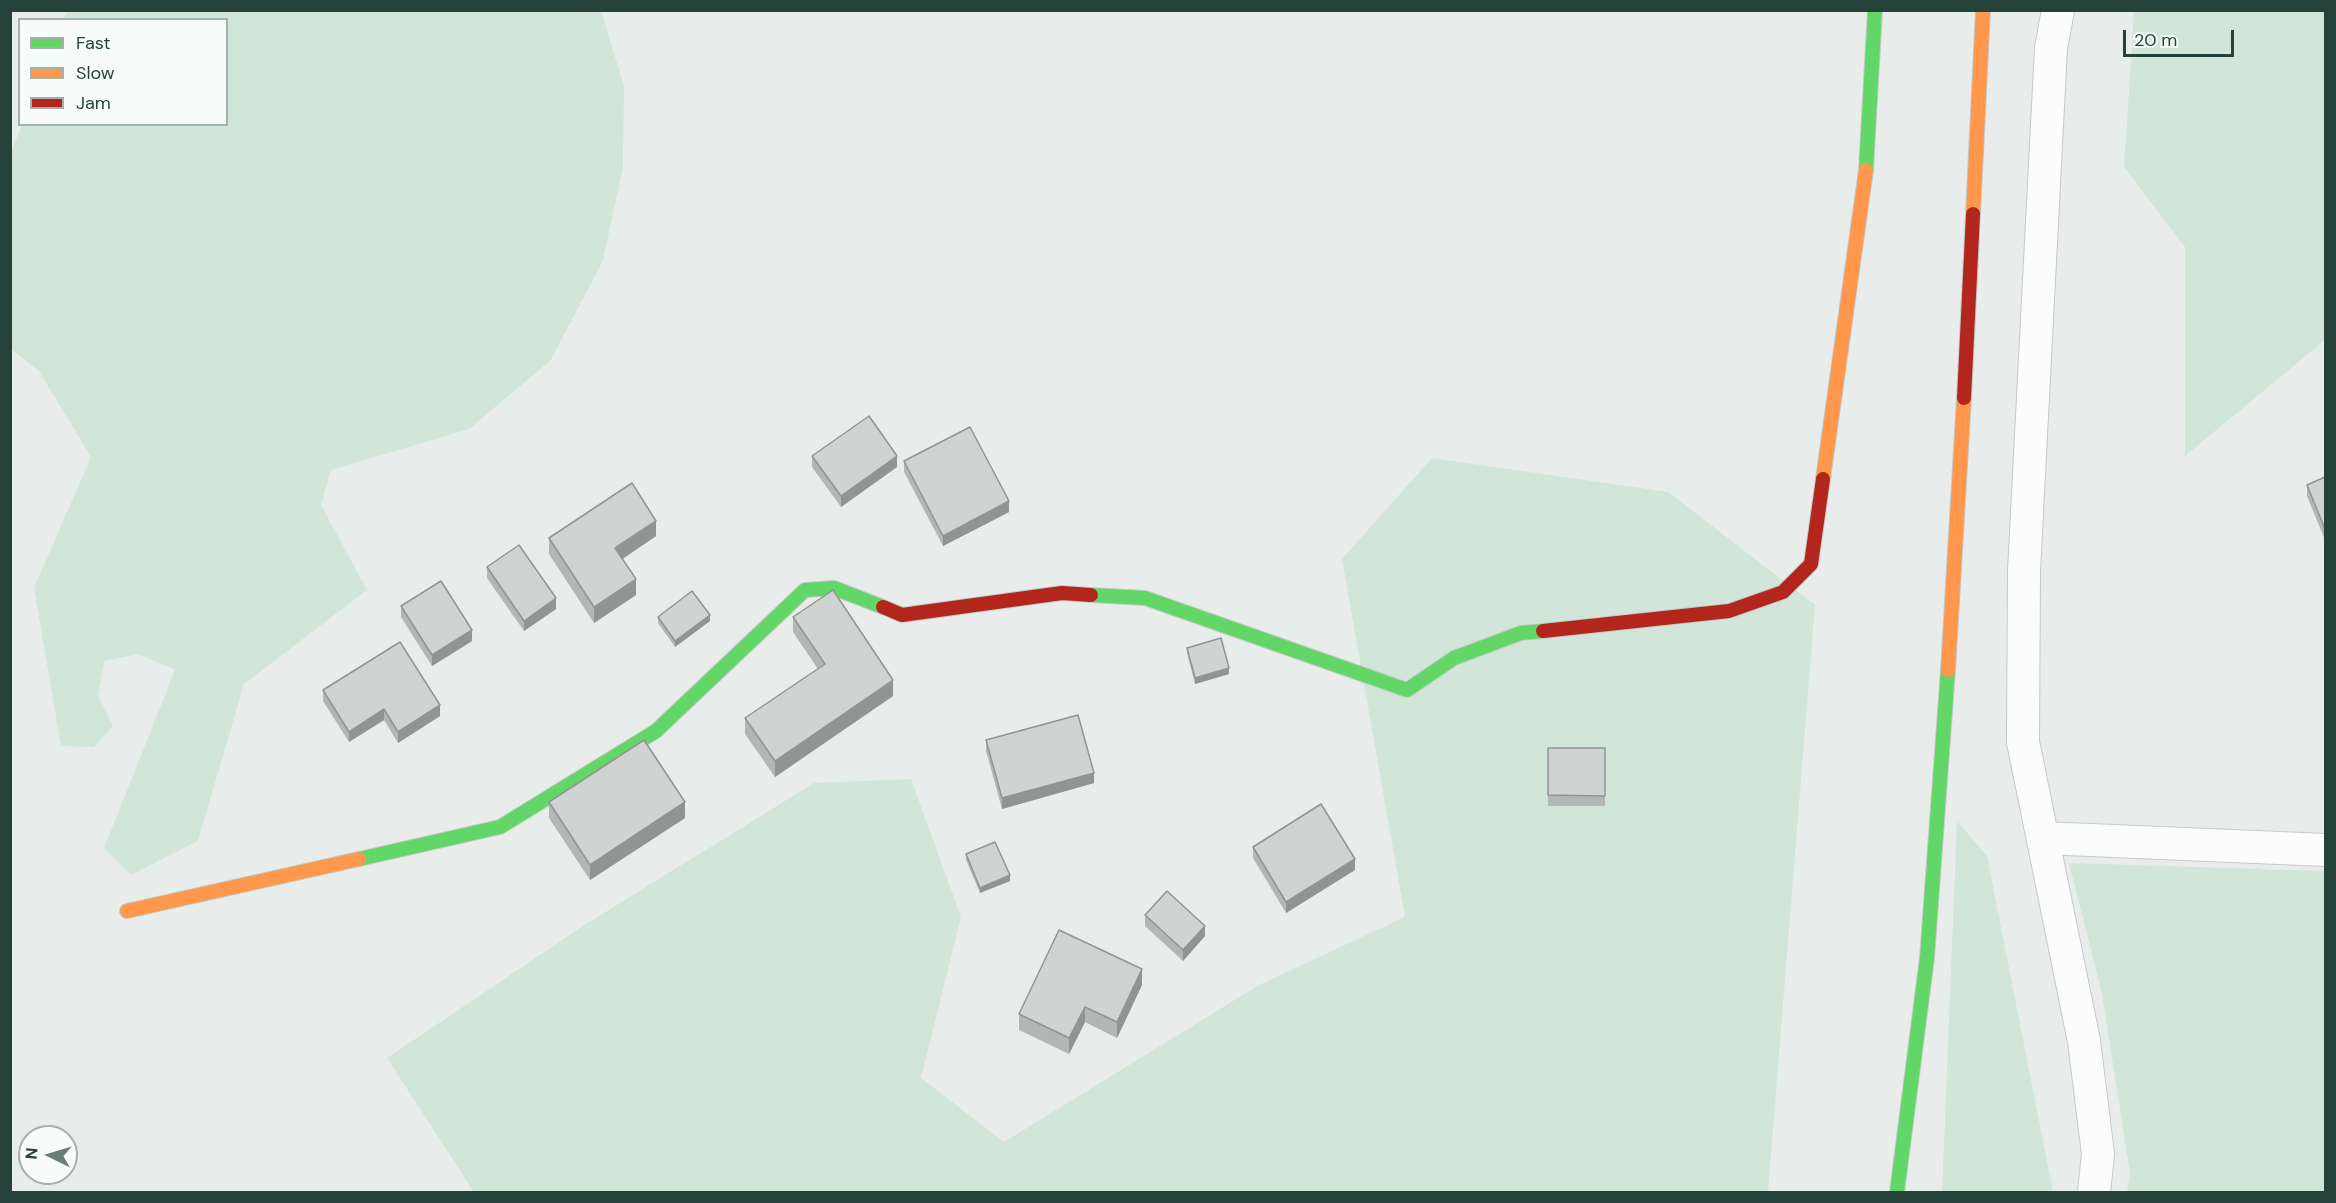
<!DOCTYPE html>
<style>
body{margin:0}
#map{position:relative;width:2336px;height:1203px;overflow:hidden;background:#e8edeb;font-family:"DM Sans",sans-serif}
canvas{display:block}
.frame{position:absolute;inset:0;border:12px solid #24423a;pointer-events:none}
.legend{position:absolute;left:18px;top:18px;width:210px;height:108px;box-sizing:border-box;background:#f7fbf9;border:2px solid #a3b1ad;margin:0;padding:8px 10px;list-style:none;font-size:18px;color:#24423a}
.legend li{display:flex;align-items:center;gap:12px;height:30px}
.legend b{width:30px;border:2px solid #a3b1ad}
.north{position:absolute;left:18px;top:1125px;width:60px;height:60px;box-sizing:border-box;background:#f7fbf9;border:2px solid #a3b1ad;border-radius:50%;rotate:275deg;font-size:16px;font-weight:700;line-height:24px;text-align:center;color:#24423a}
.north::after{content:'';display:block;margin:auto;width:21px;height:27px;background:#697e78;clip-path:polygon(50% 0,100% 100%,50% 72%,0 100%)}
.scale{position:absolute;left:2123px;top:30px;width:111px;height:27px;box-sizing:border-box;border:3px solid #24423a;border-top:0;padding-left:8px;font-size:18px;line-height:21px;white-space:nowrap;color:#24423a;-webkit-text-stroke:4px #f7fbf9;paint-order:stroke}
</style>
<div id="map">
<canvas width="2336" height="1203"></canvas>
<div class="frame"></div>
<ul class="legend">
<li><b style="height:8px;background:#63d668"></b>Fast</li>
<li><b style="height:8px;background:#ff974d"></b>Slow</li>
<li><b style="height:8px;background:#b3261e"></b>Jam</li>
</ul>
<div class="north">N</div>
<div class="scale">20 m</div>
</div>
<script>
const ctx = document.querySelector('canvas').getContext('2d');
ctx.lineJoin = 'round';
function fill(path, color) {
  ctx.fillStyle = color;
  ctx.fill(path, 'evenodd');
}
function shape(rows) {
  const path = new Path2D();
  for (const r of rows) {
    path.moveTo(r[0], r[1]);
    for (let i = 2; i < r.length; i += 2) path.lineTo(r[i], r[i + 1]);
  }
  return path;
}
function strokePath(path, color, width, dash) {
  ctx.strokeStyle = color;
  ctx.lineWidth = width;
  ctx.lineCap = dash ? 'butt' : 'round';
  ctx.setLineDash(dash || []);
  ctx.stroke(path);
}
fill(shape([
 [67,11,601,11,624,86,623,167,603,260,551,360,469,429,331,470,321,505,367,590,244,684,198,841,131,875,104,848,175,670,138,654,104,661,98,696,113,726,94,747,61,746,34,588,91,457,39,371,11,349,11,152,22,125,226,124,226,20,63,19],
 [2134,11,2325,11,2325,340,2185,456,2185,247,2124,167],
 [1432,458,1668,492,1815,605,1768,1192,474,1192,387,1058,586,924,814,783,911,779,961,917,921,1078,1004,1142,1259,985,1405,917,1342,559],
 [1957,821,1987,856,2053,1192,1942,1192],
 [2069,863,2325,871,2325,1192,2127,1192,2130,1173,2102,994]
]), '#d1e6d8');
const street = shape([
 [2058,10,2051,48,2024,571,2023,742,2084,1041,2098,1154,2094,1192],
 [2043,838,2326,850]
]);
const fast = shape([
 [1866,170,1875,10],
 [1091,595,1145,598,1407,690,1454,658,1521,633,1543,631],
 [359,859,500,827,656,731,805,590,834,588,883,607],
 [1897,1192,1927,958,1948,670]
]);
const slow = shape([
 [1973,214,1983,10],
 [1823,479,1866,170],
 [1948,670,1964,398],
 [127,911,359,859]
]);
const jam = shape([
 [1964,398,1973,214],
 [883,607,902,615,1062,593,1091,595],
 [1543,631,1729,611,1783,592,1811,564,1823,479]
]);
strokePath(street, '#c5cac8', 34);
strokePath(fast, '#c3cbc8', 16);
strokePath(slow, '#c3cbc8', 16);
strokePath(jam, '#c3cbc8', 16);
strokePath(street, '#fcfcfc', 32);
strokePath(fast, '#63d668', 14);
strokePath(slow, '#ff974d', 14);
strokePath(jam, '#b3261e', 14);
fill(shape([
 [812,456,897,467,841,507,812,467],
 [904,461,1009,512,943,546,904,472],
 [2325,477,2325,540,2307,496,2307,485],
 [656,536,622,559,636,595,594,623,549,554,549,538],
 [487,567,556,609,524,631,487,578],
 [401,606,472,641,432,666,401,617],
 [658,617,710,621,675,647,658,623],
 [793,617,893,696,775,777,745,734,745,718,818,669,793,632],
 [1187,648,1229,674,1195,684,1187,653],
 [323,690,440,716,398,743,384,720,349,742,323,701],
 [986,740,1094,783,1002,809,986,751],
 [1548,748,1605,748,1605,806,1548,806],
 [549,802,685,818,590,880,549,818],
 [1253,847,1355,870,1286,913,1253,858],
 [966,854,1010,881,980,893,966,860],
 [1145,915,1205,936,1183,961,1145,926],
 [1142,985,1117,1038,1085,1022,1069,1054,1019,1030,1019,1014]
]), '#b2b6b5');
fill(shape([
 [897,456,897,467,841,507,841,496],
 [1009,501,1009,512,943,546,943,536],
 [656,521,656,536,615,564,615,548],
 [636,579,636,595,594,623,594,607],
 [556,598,556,609,524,631,524,621],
 [710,615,710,621,675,647,675,641],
 [472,630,472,641,432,666,432,655],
 [1229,668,1229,674,1195,684,1195,678],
 [893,680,893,696,775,777,775,761],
 [440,705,440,716,398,743,398,732],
 [384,709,384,720,349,742,349,732],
 [1094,773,1094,783,1002,809,1002,798],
 [685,802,685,818,590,880,590,865],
 [1355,859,1355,870,1286,913,1286,902],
 [1010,875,1010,881,980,893,980,888],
 [1205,926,1205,936,1183,961,1183,950],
 [1142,969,1142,985,1117,1038,1117,1022],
 [1085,1007,1085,1022,1069,1054,1069,1038]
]), '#919493');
const building = shape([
 [869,416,897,456,841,496,812,456,869,416],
 [970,427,1009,501,943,536,904,461,970,427],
 [2325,477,2325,529,2307,485,2325,477],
 [632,483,656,521,615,548,636,579,594,607,549,538,632,483],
 [519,545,556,598,524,621,487,567,519,545],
 [441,581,472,630,432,655,401,606,441,581],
 [833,590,893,680,775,761,745,718,825,664,793,617,833,590],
 [692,591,710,615,675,641,658,617,692,591],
 [1221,638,1229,668,1195,678,1187,648,1221,638],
 [400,642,440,705,398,732,384,709,349,732,323,690,400,642],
 [1078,715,1094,773,1002,798,986,740,1078,715],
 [644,740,685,802,590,865,549,802,644,740],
 [1548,748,1605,748,1605,796,1548,795,1548,748],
 [1321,804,1355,859,1286,902,1253,847,1321,804],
 [995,842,1010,875,980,888,966,854,995,842],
 [1167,891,1205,926,1183,950,1145,915,1167,891],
 [1059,930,1142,969,1117,1022,1085,1007,1069,1038,1019,1014,1059,930]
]);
fill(building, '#cfd4d2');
strokePath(building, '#919493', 1.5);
</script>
